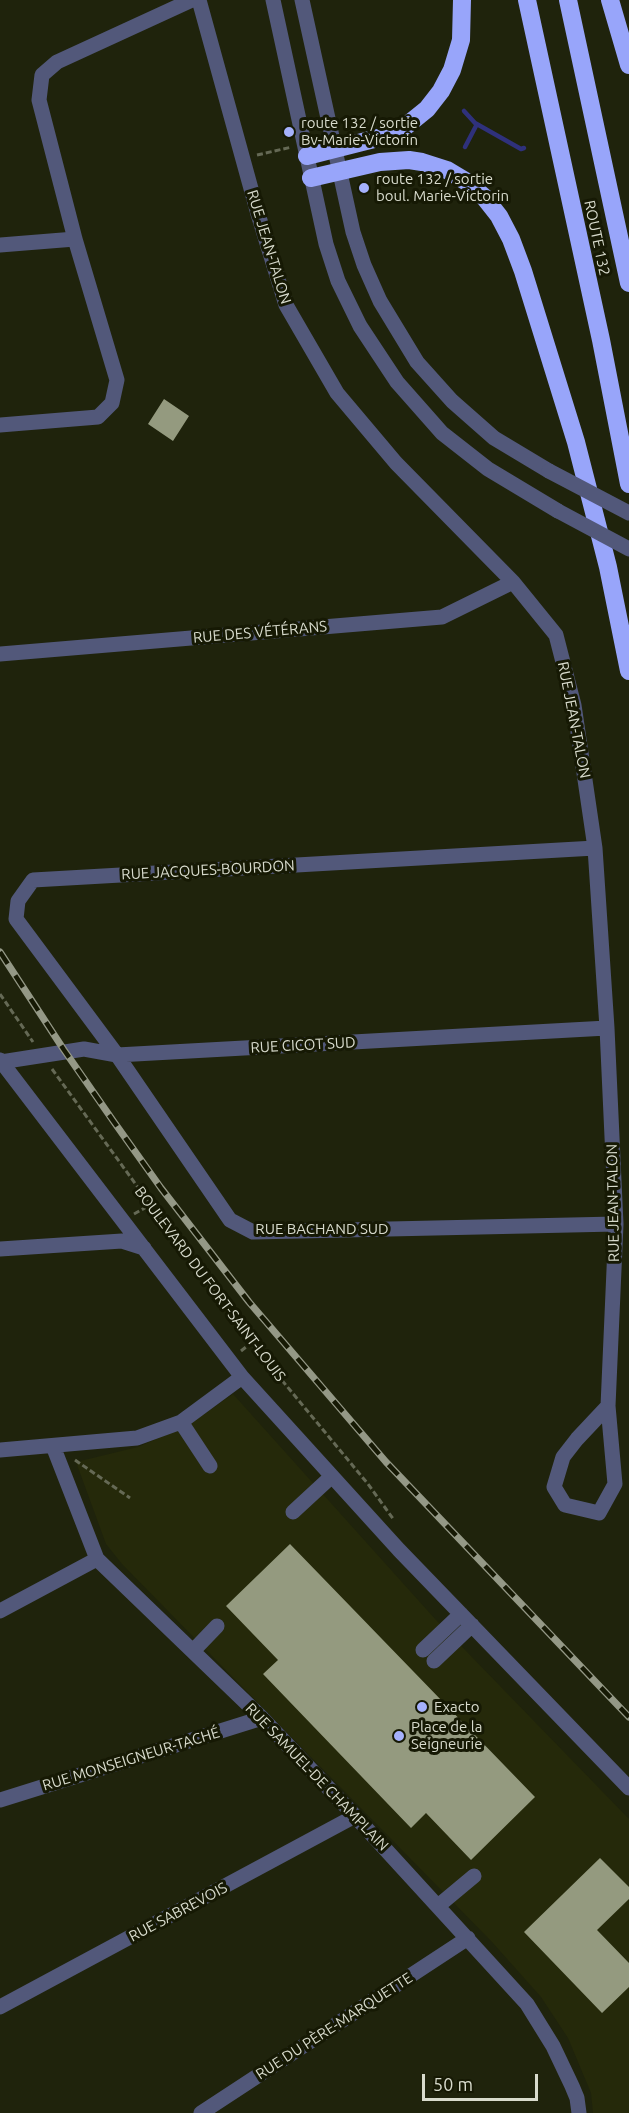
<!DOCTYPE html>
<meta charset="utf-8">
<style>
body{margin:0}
#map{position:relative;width:629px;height:2113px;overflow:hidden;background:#1f230c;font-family:Ubuntu,sans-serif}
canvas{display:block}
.scale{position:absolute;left:422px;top:2074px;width:116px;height:27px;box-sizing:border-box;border:3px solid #d8dbcd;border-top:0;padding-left:8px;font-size:18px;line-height:21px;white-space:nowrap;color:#d8dbcd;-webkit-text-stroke:4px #161904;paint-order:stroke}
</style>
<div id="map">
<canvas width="629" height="2113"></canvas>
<div class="scale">50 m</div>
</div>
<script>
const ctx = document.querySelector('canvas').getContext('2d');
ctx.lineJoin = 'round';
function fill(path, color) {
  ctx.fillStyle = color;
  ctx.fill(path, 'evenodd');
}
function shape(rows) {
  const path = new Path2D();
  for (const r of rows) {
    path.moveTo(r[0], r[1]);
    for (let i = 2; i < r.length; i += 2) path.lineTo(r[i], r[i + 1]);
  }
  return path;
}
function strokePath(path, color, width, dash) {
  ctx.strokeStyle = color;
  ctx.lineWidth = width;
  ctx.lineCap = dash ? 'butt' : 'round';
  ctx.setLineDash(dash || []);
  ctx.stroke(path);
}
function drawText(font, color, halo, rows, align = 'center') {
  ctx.font = font + ' Ubuntu,sans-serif';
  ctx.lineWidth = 6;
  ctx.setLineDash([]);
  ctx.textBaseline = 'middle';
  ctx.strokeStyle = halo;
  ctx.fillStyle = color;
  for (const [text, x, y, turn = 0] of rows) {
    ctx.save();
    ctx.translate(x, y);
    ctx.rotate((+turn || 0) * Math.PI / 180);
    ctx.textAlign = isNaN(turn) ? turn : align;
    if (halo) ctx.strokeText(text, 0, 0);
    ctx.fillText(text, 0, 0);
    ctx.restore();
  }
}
fill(shape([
 [233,1394,436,1620,629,1819,629,2113,593,2113,591,2093,568,2038,541,1997,492,1942,122,1564,106,1544,76,1462,138,1447,187,1426]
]), '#25290a');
strokePath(shape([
 [464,111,475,123,521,149,524,148],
 [465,147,477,124]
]), '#2f317c', 4.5);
fill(shape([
 [164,399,189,416,173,441,148,424],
 [290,1544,535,1797,471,1860,426,1813,411,1828,263,1674,278,1660,226,1606],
 [600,1858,629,1887,629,1899,597,1930,629,1963,629,1987,602,2013,524,1932]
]), '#949a7f');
strokePath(shape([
 [257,155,292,147],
 [0,994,33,1042],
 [52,1069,251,1343,368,1484,394,1520],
 [134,1214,150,1205],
 [241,1351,251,1343],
 [75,1460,130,1498]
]), '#656955', 3, [6, 3]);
strokePath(shape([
 [199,0,258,214,286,305,337,393,396,463,513,582,556,635,574,705,595,848,607,1028,616,1224,608,1406,615,1484,599,1513,565,1505,554,1487,563,1457,577,1439,608,1406],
 [273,0,326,244,338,281,360,326,397,382,442,433,488,469,558,511],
 [302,0,353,232,364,265,380,301,417,362,452,401,494,438,549,471],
 [0,245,75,239],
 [0,425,98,417,112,403,117,380,75,239,39,100,42,75,57,62,192,0],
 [0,654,442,617,513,582],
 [595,848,33,880,18,901,16,919,117,1055,230,1220,253,1232,616,1224],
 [0,1060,242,1377,399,1550,629,1788],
 [0,1062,84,1049,117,1055,607,1028],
 [0,1249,122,1241,144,1248],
 [181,1422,210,1466],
 [53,1446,97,1559,262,1718,355,1816,527,2004,553,2046,572,2086,577,2098,579,2113],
 [0,1450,137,1438,181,1422,242,1377],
 [293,1512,332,1476],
 [0,1611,97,1559],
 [423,1650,461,1614],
 [193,1651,217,1626],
 [434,1661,472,1625],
 [0,1800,262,1718],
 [438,1906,474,1876],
 [0,2007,355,1816],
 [201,2113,468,1938]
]), '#52587a', 15);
strokePath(shape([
 [527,0,601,340,629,484],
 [568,0,629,283],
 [610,0,629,65],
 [307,156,382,137,406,126,427,109,441,91,452,70,461,40,462,0],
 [311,178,380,162,409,160,422,162,447,170,467,182,484,197,499,216,511,239,523,271,576,442,608,567,629,671]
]), '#98a5fa', 18);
const rail = shape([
 [0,952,64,1050,114,1122,161,1188,249,1302,386,1462,629,1717]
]);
strokePath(rail, '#949886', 7);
strokePath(rail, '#161904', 4.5, [14]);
strokePath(shape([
 [549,471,629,513],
 [558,511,629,549]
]), '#52587a', 15);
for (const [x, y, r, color] of [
 [289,132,6,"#a5b1fc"],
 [364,188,6,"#a5b1fc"],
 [422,1707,6,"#a5b1fc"],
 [399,1736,6,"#a5b1fc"]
]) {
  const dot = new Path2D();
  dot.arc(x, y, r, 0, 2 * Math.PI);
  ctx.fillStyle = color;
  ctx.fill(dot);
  strokePath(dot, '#161904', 2);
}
drawText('15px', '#d8dbcd', '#161904', [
 ["route 132 / sortie",301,123],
 ["Bv-Marie-Victorin",301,140],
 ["route 132 / sortie",376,179],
 ["boul. Marie-Victorin",376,196],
 ["Exacto",434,1707],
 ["Place de la",411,1727],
 ["Seigneurie",411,1744]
], 'left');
drawText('15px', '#d8dbcd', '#161904', [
 ["ROUTE 132",597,238,78],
 ["RUE JEAN-TALON",269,247,73],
 ["RUE DES VÉTÉRANS",260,632,-5],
 ["RUE JEAN-TALON",574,720,79],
 ["RUE JACQUES-BOURDON",208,870,-3],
 ["RUE CICOT SUD",303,1045,-3],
 ["RUE JEAN-TALON",613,1203,-91],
 ["RUE BACHAND SUD",322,1229],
 ["BOULEVARD DU FORT-SAINT-LOUIS",210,1284,53],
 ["RUE MONSEIGNEUR-TACHÉ",131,1759,-17],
 ["RUE SAMUEL-DE CHAMPLAIN",317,1777,46],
 ["RUE SABREVOIS",178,1912,-28],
 ["RUE DU PÈRE-MARQUETTE",334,2026,-33]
]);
</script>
